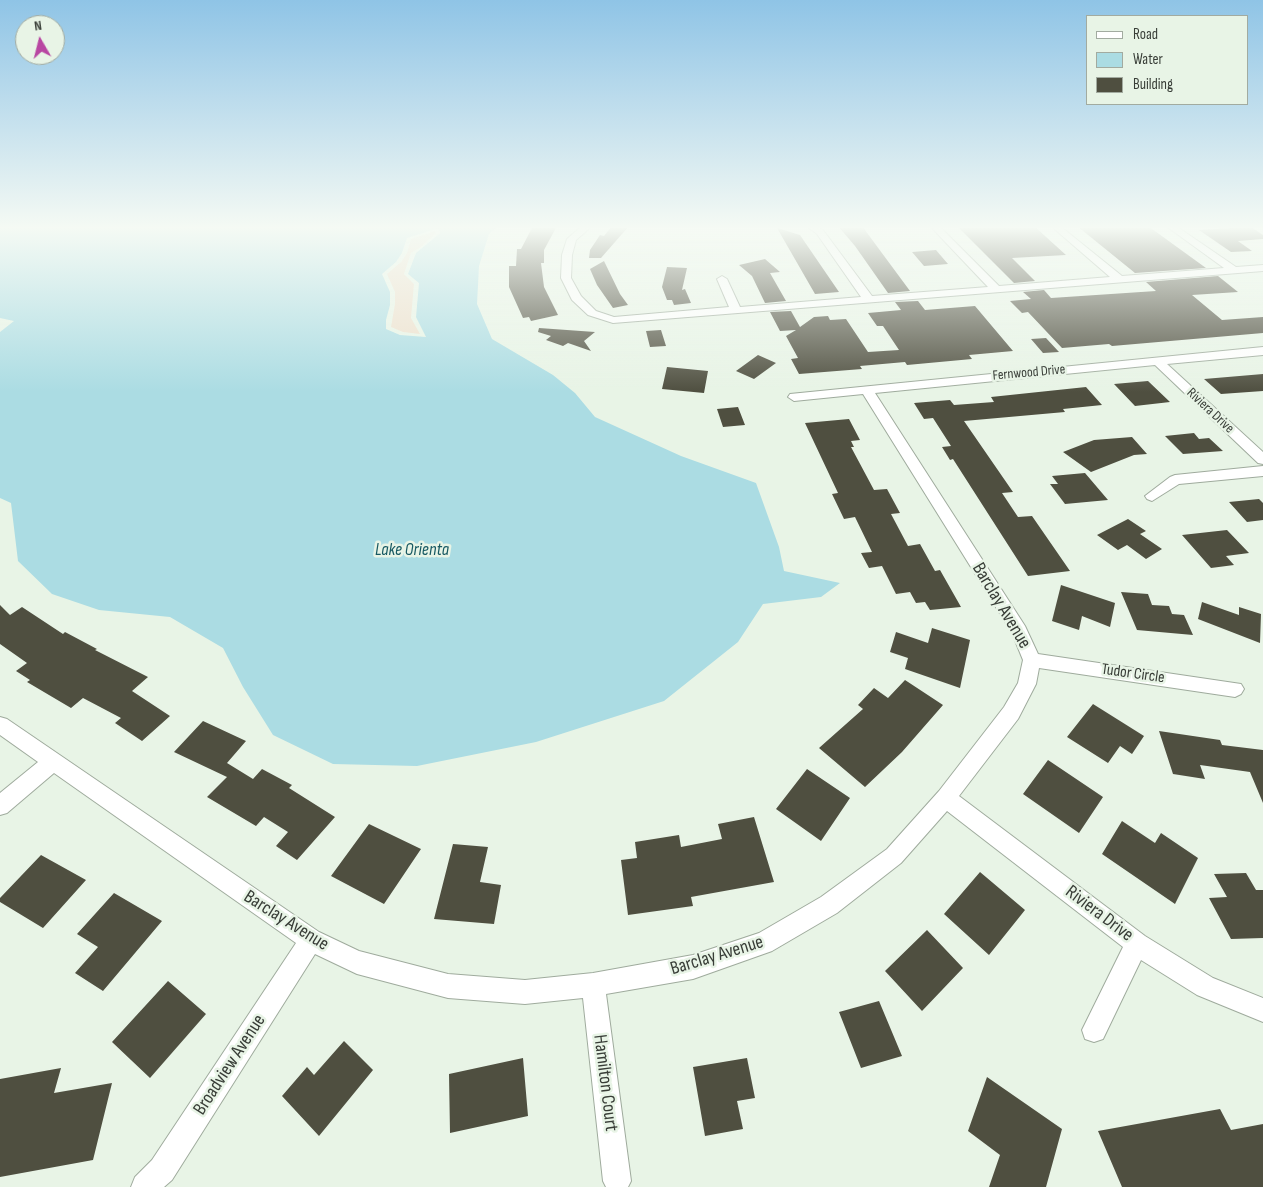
<!DOCTYPE html>
<style>
body{margin:0}
#map{position:relative;width:1263px;height:1187px;overflow:hidden;background:#e8f4e6;font-family:"Sofia Sans Condensed",sans-serif}
canvas{display:block}
.legend{position:absolute;left:1086px;top:15px;width:162px;height:90px;box-sizing:border-box;background:#e8f4e6;border:1px solid #a2aba0;margin:0;padding:6px 9px;list-style:none;font-size:15px;color:#383d37}
.legend li{display:flex;align-items:center;gap:10px;height:25px}
.legend b{width:25px;border:1px solid #a2aba0}
.north{position:absolute;left:15px;top:15px;width:50px;height:50px;box-sizing:border-box;background:#e8f4e6;border:1px solid #a2aba0;border-radius:50%;rotate:352deg;font-size:14px;font-weight:700;line-height:20px;text-align:center;color:#383d37}
.north::after{content:'';display:block;margin:auto;width:18px;height:22px;background:#b847a2;clip-path:polygon(50% 0,100% 100%,50% 72%,0 100%)}
</style>
<div id="map">
<canvas width="1263" height="1187"></canvas>
<ul class="legend">
<li><b style="height:6px;background:#fff"></b>Road</li>
<li><b style="height:14px;background:#abdce3"></b>Water</li>
<li><b style="height:14px;background:#4f4f40"></b>Building</li>
</ul>
<div class="north">N</div>
</div>
<script>
const ctx = document.querySelector('canvas').getContext('2d');
ctx.lineJoin = 'round';
function fill(path, color) {
  ctx.fillStyle = color;
  ctx.fill(path, 'evenodd');
}
function shape(rows) {
  const path = new Path2D();
  for (const r of rows) {
    path.moveTo(r[0], r[1]);
    for (let i = 2; i < r.length; i += 2) path.lineTo(r[i], r[i + 1]);
  }
  return path;
}
function strokePath(path, color, width, dash) {
  ctx.strokeStyle = color;
  ctx.lineWidth = width;
  ctx.lineCap = dash ? 'butt' : 'round';
  ctx.setLineDash(dash || []);
  ctx.stroke(path);
}
function drawText(font, color, halo, rows, align = 'center') {
  ctx.font = font + ' "Sofia Sans Condensed",sans-serif';
  ctx.lineWidth = 5;
  ctx.setLineDash([]);
  ctx.textBaseline = 'middle';
  ctx.strokeStyle = halo;
  ctx.fillStyle = color;
  for (const [text, x, y, turn = 0] of rows) {
    ctx.save();
    ctx.translate(x, y);
    ctx.rotate((+turn || 0) * Math.PI / 180);
    ctx.textAlign = isNaN(turn) ? turn : align;
    if (halo) ctx.strokeText(text, 0, 0);
    ctx.fillText(text, 0, 0);
    ctx.restore();
  }
}
fill(shape([
 [435,231,436,233,421,247,411,253,404,274,414,284,411,318,420,334,403,332,391,327,395,304,395,292,387,274,401,262,407,253,411,239]
]), '#eedfcb');
fill(shape([
 [0,226,498,226,489,234,479,266,477,304,492,339,553,375,575,393,595,417,681,456,756,483,779,547,784,571,840,583,821,597,763,604,738,642,664,701,536,742,417,766,333,764,273,735,243,687,223,648,170,617,99,610,52,594,18,561,11,503,0,498,0,332,14,321,0,318],
 [439,228,440,233,416,253,408,274,419,283,416,317,426,337,400,335,386,329,386,320,390,305,390,292,382,274,396,262,402,253,407,238]
]), '#abdce3');
fill(shape([
 [533,226,557,226,544,250,544,263,541,263,544,287,558,315,531,321,529,317,523,318,509,287,509,266,516,266,517,249,521,249],
 [612,226,629,226,601,258,589,258,590,250,600,235,604,236],
 [838,226,862,226,910,291,888,293,855,246],
 [957,226,1034,226,1066,255,1012,258,1035,281,1014,283],
 [1077,226,1148,226,1206,268,1135,273],
 [1251,227,1263,235,1263,239,1238,241,1252,251,1231,252,1199,230],
 [777,228,800,235,839,292,815,294],
 [936,250,948,264,924,266,912,252],
 [765,259,780,272,770,273,786,301,765,303,752,276,739,265],
 [604,261,620,294,628,305,613,308,597,285,590,269],
 [667,267,687,268,682,290,685,289,691,303,674,305,672,300,667,300,662,287],
 [1218,276,1238,292,1192,295,1222,320,1263,317,1263,333,1112,346,1109,344,1062,348,1028,312,1022,313,1010,301,1031,299,1023,292,1044,290,1051,298,1156,291,1146,282],
 [918,301,925,310,975,306,1013,351,969,355,972,359,907,365,905,362,860,366,862,369,799,374,791,359,798,358,786,336,796,330,780,331,770,312,791,311,800,327,814,317,828,316,830,320,846,319,868,352,899,350,883,326,877,326,868,313,901,310,895,302],
 [539,328,595,332,584,341,591,351,568,343,563,346,546,340,551,336,538,332],
 [661,330,666,346,650,347,646,331],
 [1046,338,1059,352,1043,353,1031,339],
 [758,355,776,363,754,379,736,371],
 [667,367,708,371,704,393,662,389],
 [1263,374,1263,391,1221,394,1204,379],
 [1148,381,1170,402,1135,406,1114,384],
 [1086,387,1102,405,1063,409,1065,412,964,421,1013,492,1002,493,1018,517,1032,516,1070,571,1028,576,953,459,950,460,942,447,951,446,933,418,924,419,914,403,950,400,954,405,994,402,991,397],
 [738,407,745,425,723,427,717,409],
 [849,419,860,440,851,441,854,447,851,447,874,490,887,489,900,513,891,514,908,546,920,544,935,571,940,570,961,607,930,610,925,602,916,603,910,592,896,594,882,566,869,568,861,553,872,552,855,517,844,519,832,494,838,493,805,423],
 [1194,433,1199,439,1209,438,1223,451,1183,454,1165,436],
 [1132,437,1147,454,1134,455,1091,472,1063,452,1094,440],
 [1085,473,1108,500,1065,504,1050,484,1058,484,1052,476],
 [1259,499,1263,503,1263,520,1247,522,1229,502],
 [1128,519,1146,531,1140,534,1162,549,1146,559,1127,545,1118,550,1097,535],
 [1227,530,1249,553,1226,556,1234,565,1211,568,1182,535],
 [1061,585,1115,603,1110,627,1082,616,1079,630,1052,621],
 [1121,592,1148,594,1152,605,1169,606,1172,614,1184,615,1193,635,1137,630],
 [1202,602,1239,615,1239,607,1261,614,1260,643,1198,619],
 [0,605,10,615,22,607,63,634,65,632,97,649,95,650,148,677,132,691,170,716,142,741,115,723,121,718,83,698,71,708,27,682,30,680,16,671,27,663,0,644],
 [932,628,970,640,960,688,905,669,908,658,890,652,896,632,928,643],
 [905,680,943,705,902,752,865,787,819,748,863,709,858,705,874,688,888,698],
 [1093,704,1144,736,1132,754,1120,746,1108,763,1067,737],
 [203,721,246,741,227,763,253,779,262,769,292,785,289,788,335,817,297,860,276,846,288,832,264,817,256,826,207,797,227,777,174,752],
 [1159,731,1220,740,1222,745,1263,750,1263,803,1250,772,1200,765,1205,779,1173,774],
 [1048,760,1103,797,1079,833,1023,794],
 [807,769,850,798,821,841,776,809],
 [754,817,774,882,691,897,693,906,628,915,621,860,637,858,635,842,679,835,681,847,722,839,718,824],
 [1122,821,1155,843,1161,833,1198,858,1175,904,1102,854],
 [369,824,421,849,384,904,331,876],
 [453,844,488,847,480,882,501,885,494,924,434,919],
 [41,855,86,880,43,928,0,902,0,898],
 [980,872,1025,910,989,955,944,914],
 [1246,873,1256,890,1263,890,1263,938,1231,939,1209,898,1227,897,1214,874],
 [114,893,162,921,103,991,75,973,98,947,77,934],
 [927,930,963,968,922,1011,885,971],
 [168,981,206,1014,150,1078,112,1042],
 [879,1001,902,1056,861,1068,839,1012],
 [344,1041,373,1070,319,1136,282,1096,307,1067,314,1075],
 [523,1058,528,1116,450,1133,449,1074],
 [747,1058,755,1098,737,1101,743,1129,705,1136,693,1067],
 [61,1068,54,1093,112,1083,93,1160,0,1177,0,1079],
 [987,1077,1062,1129,1046,1187,989,1187,1000,1155,968,1131],
 [1220,1109,1231,1130,1263,1124,1263,1187,1122,1187,1098,1131]
]), '#4f4f40');
const street = shape([
 [582,226,592,226,576,240,572,255,571,278,581,296,596,311,614,317,729,307,717,279,722,276,727,279,740,307,861,297,817,234,807,226,817,226,823,230,872,296,988,287,930,226,939,226,999,286,1110,277,1051,226,1060,226,1122,276,1224,268,1166,226,1176,226,1236,267,1263,265,1263,271,613,323,588,315,572,300,561,278,562,255,567,239,582,226],
 [1263,347,1263,355,1167,364,1263,452,1263,464,1258,463,1155,365,875,393,1025,626,1038,654,1241,684,1244,689,1241,694,1235,697,1039,668,1036,684,1018,719,959,796,1145,936,1213,978,1263,998,1263,1022,1197,995,1141,960,1103,1039,1094,1042,1085,1039,1082,1030,1123,947,947,811,901,863,837,913,772,951,693,979,606,994,631,1181,628,1187,606,1187,603,1181,583,998,525,1004,448,998,357,974,315,954,172,1180,164,1187,131,1187,135,1177,152,1160,296,943,54,773,7,813,0,815,0,793,38,762,0,735,0,717,7,719,319,932,359,951,448,974,525,980,593,973,693,955,759,933,821,897,887,849,939,791,1004,707,1018,683,1023,660,1012,633,863,394,794,401,788,397,790,394,1263,347],
 [1263,466,1263,476,1179,484,1152,501,1147,499,1145,496,1170,477,1175,475,1263,466]
]);
strokePath(street, '#9fab9d', 2);
fill(street, '#fff');
const sky = ctx.createLinearGradient(0, 0, 0, 392);
sky.addColorStop(0, '#8fc4e6');
sky.addColorStop(0.58, '#f5faf4');
sky.addColorStop(1, '#f5faf400');
ctx.fillStyle = sky;
ctx.fillRect(0, 0, 1263, 392);
drawText('14px', '#383d37', '#e8f4e6', [
 ["Fernwood Drive",1029,373,-5],
 ["Riviera Drive",1210,411,43]
]);
drawText('16px', '#383d37', '#e8f4e6', [
 ["Tudor Circle",1133,674,8]
]);
drawText('italic 18px', '#175962', '#e8f4e6', [
 ["Lake Orienta",412,550]
]);
drawText('19px', '#383d37', '#e8f4e6', [
 ["Barclay Avenue",1001,606,59],
 ["Riviera Drive",1099,914,37],
 ["Barclay Avenue",286,921,32],
 ["Barclay Avenue",717,956,-17],
 ["Broadview Avenue",230,1065,-57],
 ["Hamilton Court",605,1083,83]
]);
</script>
